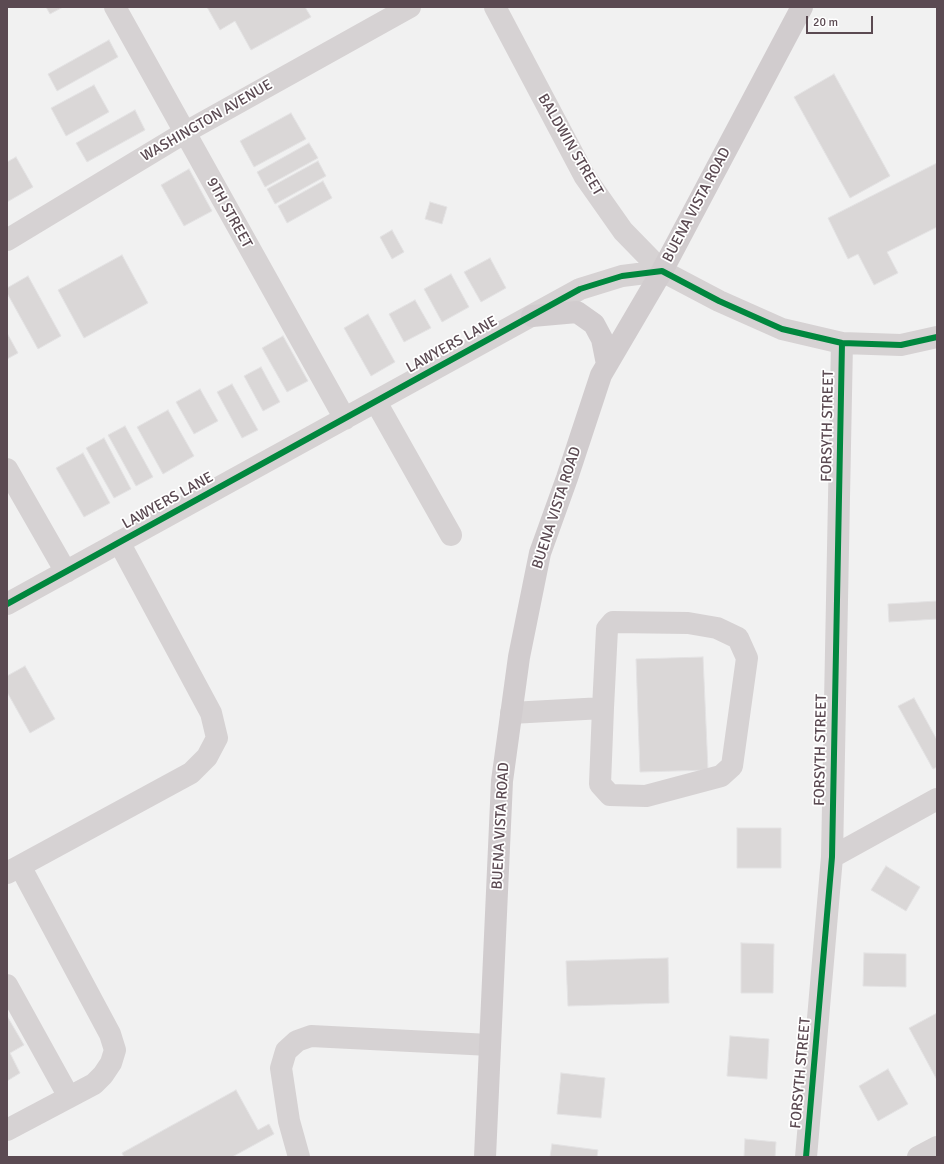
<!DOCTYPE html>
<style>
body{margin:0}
#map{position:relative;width:944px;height:1164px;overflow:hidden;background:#f1f1f1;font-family:Signika,sans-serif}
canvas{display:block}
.frame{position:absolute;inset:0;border:8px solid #5b4a52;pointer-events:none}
.scale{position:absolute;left:806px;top:16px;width:67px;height:18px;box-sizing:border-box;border:2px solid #5b4a52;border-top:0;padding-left:5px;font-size:12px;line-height:14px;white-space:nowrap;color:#5b4a52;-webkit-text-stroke:3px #fff;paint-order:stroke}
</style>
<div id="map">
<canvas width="944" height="1164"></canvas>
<div class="frame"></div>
<div class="scale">20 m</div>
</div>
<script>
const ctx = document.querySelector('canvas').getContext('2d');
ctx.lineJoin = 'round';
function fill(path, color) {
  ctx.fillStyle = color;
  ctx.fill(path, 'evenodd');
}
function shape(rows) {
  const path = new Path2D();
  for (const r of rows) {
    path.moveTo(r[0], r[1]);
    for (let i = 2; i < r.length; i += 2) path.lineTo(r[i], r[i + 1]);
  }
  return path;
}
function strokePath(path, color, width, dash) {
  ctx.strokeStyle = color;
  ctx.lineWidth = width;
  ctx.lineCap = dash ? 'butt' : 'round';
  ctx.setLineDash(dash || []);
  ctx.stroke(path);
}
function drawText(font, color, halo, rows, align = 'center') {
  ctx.font = font + ' Signika,sans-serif';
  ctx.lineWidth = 3.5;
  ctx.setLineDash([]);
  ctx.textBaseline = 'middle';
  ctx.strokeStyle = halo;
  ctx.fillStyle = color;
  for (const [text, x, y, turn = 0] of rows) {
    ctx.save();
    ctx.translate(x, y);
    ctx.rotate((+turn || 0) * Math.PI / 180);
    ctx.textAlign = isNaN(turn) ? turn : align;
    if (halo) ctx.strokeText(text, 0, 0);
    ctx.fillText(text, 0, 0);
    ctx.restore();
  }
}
const building = shape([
 [46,7,63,7,50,14,46,7],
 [207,7,305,7,311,17,251,50,235,21,220,30,207,7],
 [109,40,118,57,57,91,48,74,109,40],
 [834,74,890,176,850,198,794,97,834,74],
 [94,85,109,112,66,136,51,108,94,85],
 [135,110,145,130,87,162,76,143,135,110],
 [291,113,306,139,254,167,240,141,291,113],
 [309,143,318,158,265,187,257,172,309,143],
 [16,157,33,187,7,202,7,162,16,157],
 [318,161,326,176,275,204,267,189,318,161],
 [937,163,937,227,887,252,898,273,874,285,858,254,848,259,828,218,937,163],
 [189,169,212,211,184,226,161,185,189,169],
 [323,181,332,198,287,223,278,206,323,181],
 [430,202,447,207,442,224,425,219,430,202],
 [392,230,404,252,392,259,380,237,392,230],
 [122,255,148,303,84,338,58,290,122,255],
 [490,258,506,288,481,302,464,272,490,258],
 [451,274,469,307,442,322,424,289,451,274],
 [28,276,61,336,38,349,7,293,7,288,28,276],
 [415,300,431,328,404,342,389,314,415,300],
 [368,314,395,362,371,376,344,328,368,314],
 [7,333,18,353,7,359,7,333],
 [283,336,308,381,287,392,262,348,283,336],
 [261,367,280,402,263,411,244,376,261,367],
 [232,384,258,430,242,438,217,392,232,384],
 [200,389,218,421,194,434,176,402,200,389],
 [168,410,194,456,163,474,137,427,168,410],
 [125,426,153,477,136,486,108,435,125,426],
 [104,438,131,489,114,498,86,448,104,438],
 [83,453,110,503,84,517,56,468,83,453],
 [937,601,937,619,889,622,888,604,937,601],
 [703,657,708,770,640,772,636,659,703,657],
 [25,666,55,719,30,733,7,692,7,676,25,666],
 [914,698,937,740,937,767,933,769,898,706,914,698],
 [737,828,781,828,781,868,737,868,737,828],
 [886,866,920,887,906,911,871,890,886,866],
 [741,943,774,944,773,993,741,993,741,943],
 [864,953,906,954,906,987,863,986,864,953],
 [668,958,669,1003,568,1006,566,961,668,958],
 [937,1013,937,1080,909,1028,937,1013],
 [7,1016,24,1045,10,1053,20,1073,7,1081,7,1016],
 [730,1036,769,1039,767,1079,727,1076,730,1036],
 [888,1069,908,1104,878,1121,859,1086,888,1069],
 [561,1073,605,1078,601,1118,557,1114,561,1073],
 [236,1090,258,1130,269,1124,274,1134,232,1157,124,1157,122,1153,236,1090],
 [745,1139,776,1142,775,1157,744,1157,745,1139],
 [552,1144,598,1150,597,1157,550,1157,552,1144]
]);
fill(building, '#dad7d7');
strokePath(building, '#e3e2e3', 1);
strokePath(shape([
 [115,7,345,419],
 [495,7,585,177,623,231,662,271],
 [7,240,184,133,410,7],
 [376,402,451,535],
 [7,469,66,572],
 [7,604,580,289,622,276,662,271,719,301,782,329,842,343,901,345,937,337],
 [511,713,603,708,607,629,613,622,688,623,717,628,738,638,747,658,732,766,721,776,646,796,610,795,600,784,603,708],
 [832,857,937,799],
 [7,873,191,773,207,757,217,738,211,713,119,542],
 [7,985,69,1097],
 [7,1130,94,1084,103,1075,111,1063,115,1050,110,1034,20,866],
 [299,1157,289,1121,281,1068,286,1051,297,1041,311,1036,490,1045],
 [806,1157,832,857,842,343],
 [918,1157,937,1147]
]), '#d6d2d3', 22);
strokePath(shape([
 [532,316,577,312,594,324,602,339,607,364],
 [485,1157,502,781,519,657,540,553,567,478,601,375,662,271,802,7]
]), '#d1ccce', 22);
strokePath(shape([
 [7,604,580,289,622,276,662,271,719,301,782,329,842,343,901,345,937,337],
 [806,1157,832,857,842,343]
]), '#00873e', 6);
drawText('15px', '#5b4a52', '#fff', [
 ["WASHINGTON AVENUE",207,121,-30],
 ["BALDWIN STREET",570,145,60],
 ["BUENA VISTA ROAD",697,205,-62],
 ["9TH STREET",229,213,61],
 ["LAWYERS LANE",452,345,-29],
 ["FORSYTH STREET",828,426,-89],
 ["LAWYERS LANE",168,501,-29],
 ["BUENA VISTA ROAD",557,508,-72],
 ["FORSYTH STREET",821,750,-89],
 ["BUENA VISTA ROAD",501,826,-87],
 ["FORSYTH STREET",801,1073,-85]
]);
</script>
